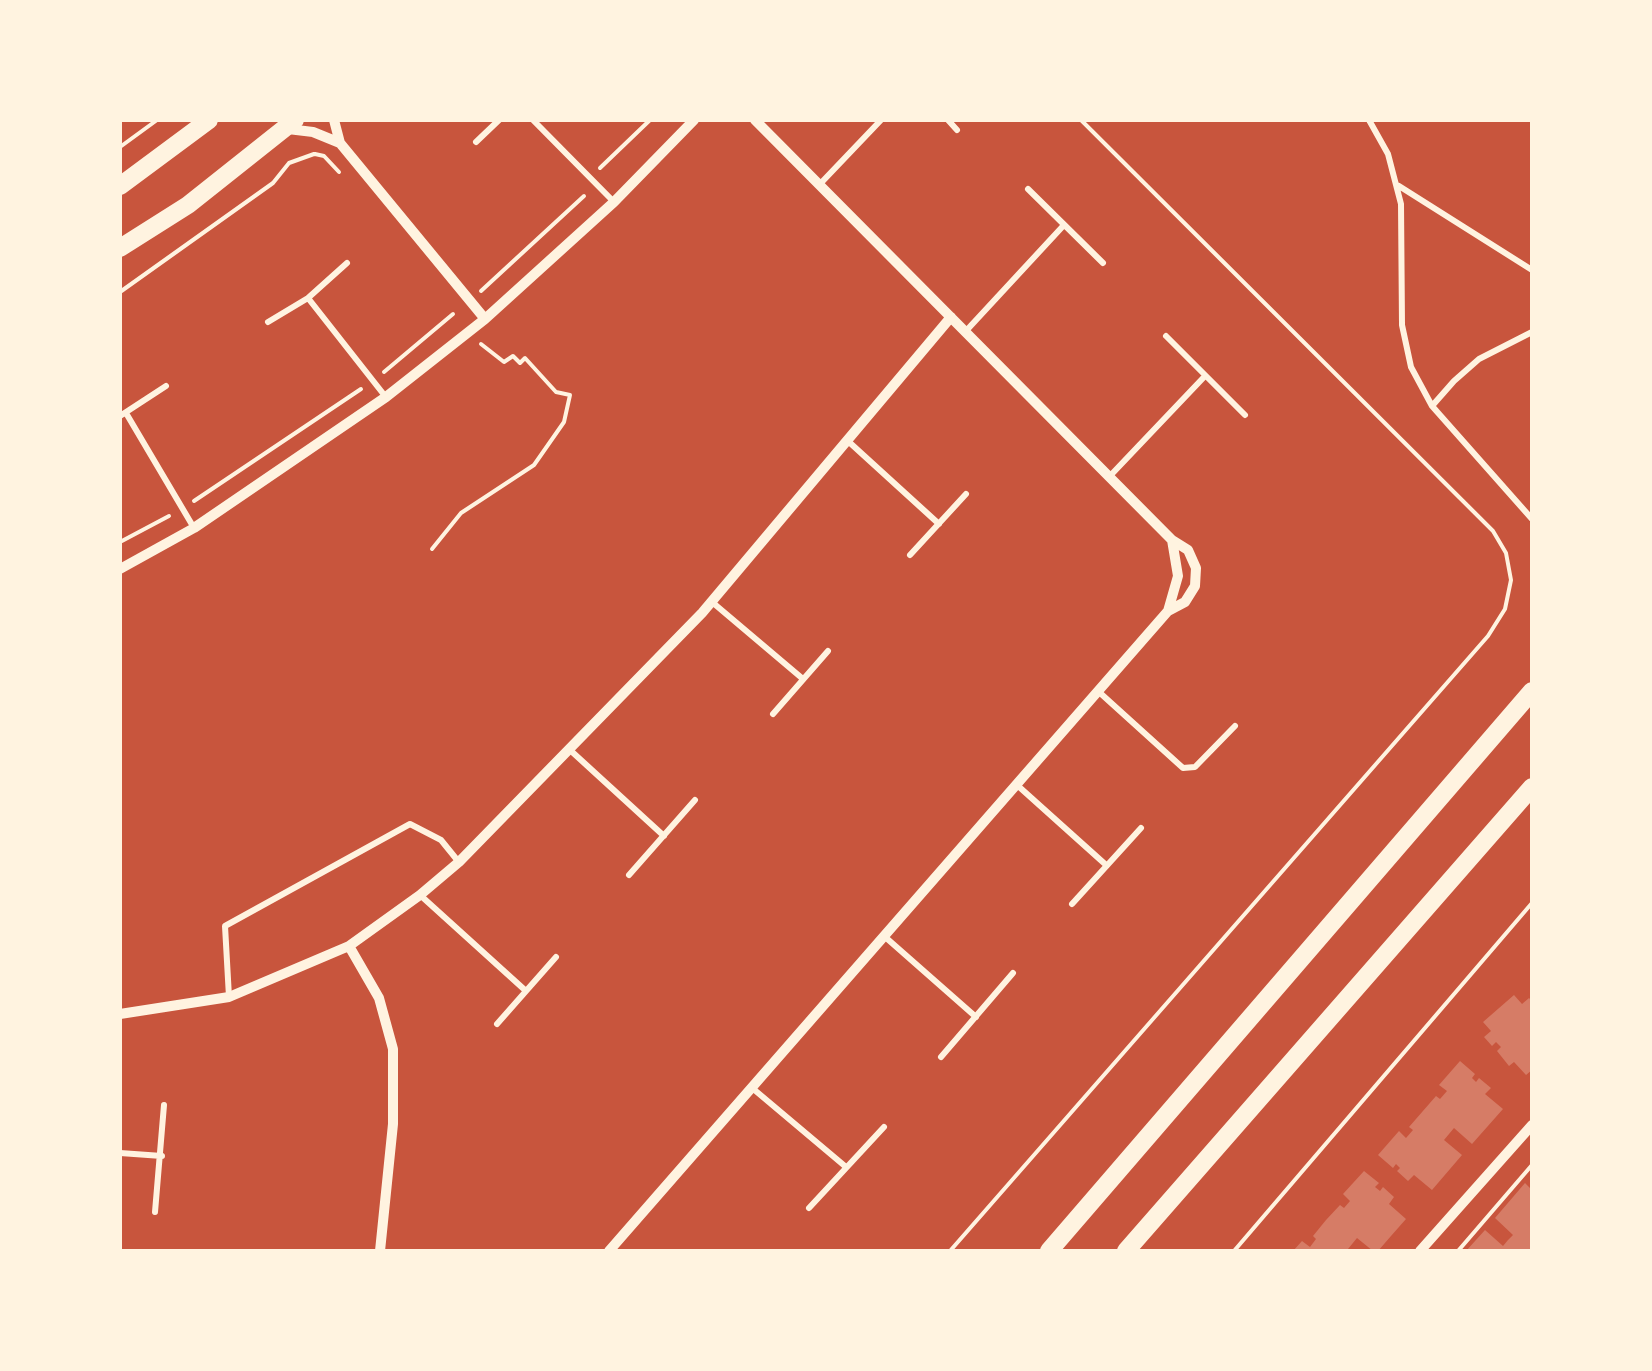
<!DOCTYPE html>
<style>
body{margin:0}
#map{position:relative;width:1652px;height:1371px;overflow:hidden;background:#c8553d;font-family:"Titillium Web",sans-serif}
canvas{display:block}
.frame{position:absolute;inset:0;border:122px solid #fff3e0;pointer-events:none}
</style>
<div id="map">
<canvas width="1652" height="1371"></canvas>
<div class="frame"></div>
</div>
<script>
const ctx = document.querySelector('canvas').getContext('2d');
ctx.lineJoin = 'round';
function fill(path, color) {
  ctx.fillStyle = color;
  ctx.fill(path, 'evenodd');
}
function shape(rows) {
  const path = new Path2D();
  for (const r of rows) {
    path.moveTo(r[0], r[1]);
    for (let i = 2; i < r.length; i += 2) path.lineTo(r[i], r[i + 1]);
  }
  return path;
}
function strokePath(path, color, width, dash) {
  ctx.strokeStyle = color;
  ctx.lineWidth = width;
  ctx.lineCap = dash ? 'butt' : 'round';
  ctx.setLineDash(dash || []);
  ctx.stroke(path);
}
fill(shape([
 [1514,995,1522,1004,1529,998,1532,1001,1532,1070,1526,1075,1514,1062,1509,1066,1497,1051,1501,1047,1496,1042,1492,1046,1484,1037,1491,1031,1483,1022],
 [1460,1061,1475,1074,1472,1078,1476,1082,1479,1078,1491,1088,1485,1094,1503,1109,1472,1144,1454,1128,1444,1140,1462,1155,1432,1190,1414,1175,1408,1181,1397,1171,1400,1168,1396,1164,1393,1168,1378,1155,1399,1131,1406,1138,1413,1130,1409,1127,1436,1096,1440,1099,1447,1091,1439,1085],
 [1364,1171,1379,1183,1375,1187,1380,1191,1383,1187,1394,1197,1389,1204,1406,1219,1391,1236,1378,1251,1373,1251,1357,1238,1348,1249,1350,1251,1293,1251,1302,1241,1310,1247,1316,1239,1313,1236,1326,1220,1340,1205,1344,1208,1350,1201,1343,1194],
 [1525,1183,1532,1190,1532,1251,1466,1251,1485,1230,1503,1246,1508,1240,1513,1235,1495,1218]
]), '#d67c66');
strokePath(shape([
 [120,147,157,120],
 [315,154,324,156,339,172],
 [600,168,650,120],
 [481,291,584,196],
 [120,292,273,183,289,163,314,154],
 [384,372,453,314],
 [194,501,361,389],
 [120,542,169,516],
 [432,549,461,513,534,465,564,422,570,395,556,392,525,358,520,363,513,356,504,362,481,344],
 [950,1251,1488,636,1505,609,1511,580,1506,553,1493,531,1081,120],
 [1234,1251,1532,903],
 [1458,1251,1532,1165]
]), '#fff3e0', 4);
strokePath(shape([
 [533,120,614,202],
 [948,120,957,130],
 [1369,120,1388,154,1401,204,1402,325,1411,367,1432,406,1532,519],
 [476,142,499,120],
 [820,184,881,120],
 [1399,186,1532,270],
 [1028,189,1103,263],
 [308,298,385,396],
 [268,322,308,298,347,263],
 [965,332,1064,225],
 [1166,336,1245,415],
 [1432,406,1454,381,1479,359,1532,332],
 [126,413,194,528],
 [120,416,166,386],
 [849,442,939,524],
 [1109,477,1205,376],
 [910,555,966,494],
 [712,602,803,679],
 [1099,692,1183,768,1195,767,1235,726],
 [773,714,828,651],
 [570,750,664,836],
 [1017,785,1105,864],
 [629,875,695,800],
 [420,895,526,991],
 [1072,904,1141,828],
 [884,936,976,1017],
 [229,997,225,926,410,824,441,840,458,861],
 [497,1024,556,957],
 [941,1057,1013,973],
 [751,1087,846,1167],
 [120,1153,162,1156],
 [809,1208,884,1127],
 [155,1212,164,1105]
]), '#fff3e0', 6);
strokePath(shape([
 [334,120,340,143,485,319],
 [755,120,1172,540,1188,550,1196,568,1195,586,1185,602,1168,611],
 [288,129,313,132,340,143],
 [120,569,194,528,386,397,485,319,614,202,694,120],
 [349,946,379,998,393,1049,393,1124,380,1251],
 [120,1014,229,997,349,946,420,895,459,862,702,613,951,317],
 [609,1251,1168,611,1178,576,1172,540],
 [1420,1251,1532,1125]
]), '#fff3e0', 10);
strokePath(shape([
 [120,186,209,120],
 [120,248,188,205,295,120],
 [1049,1251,1532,691],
 [1126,1251,1532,787]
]), '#fff3e0', 18);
</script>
